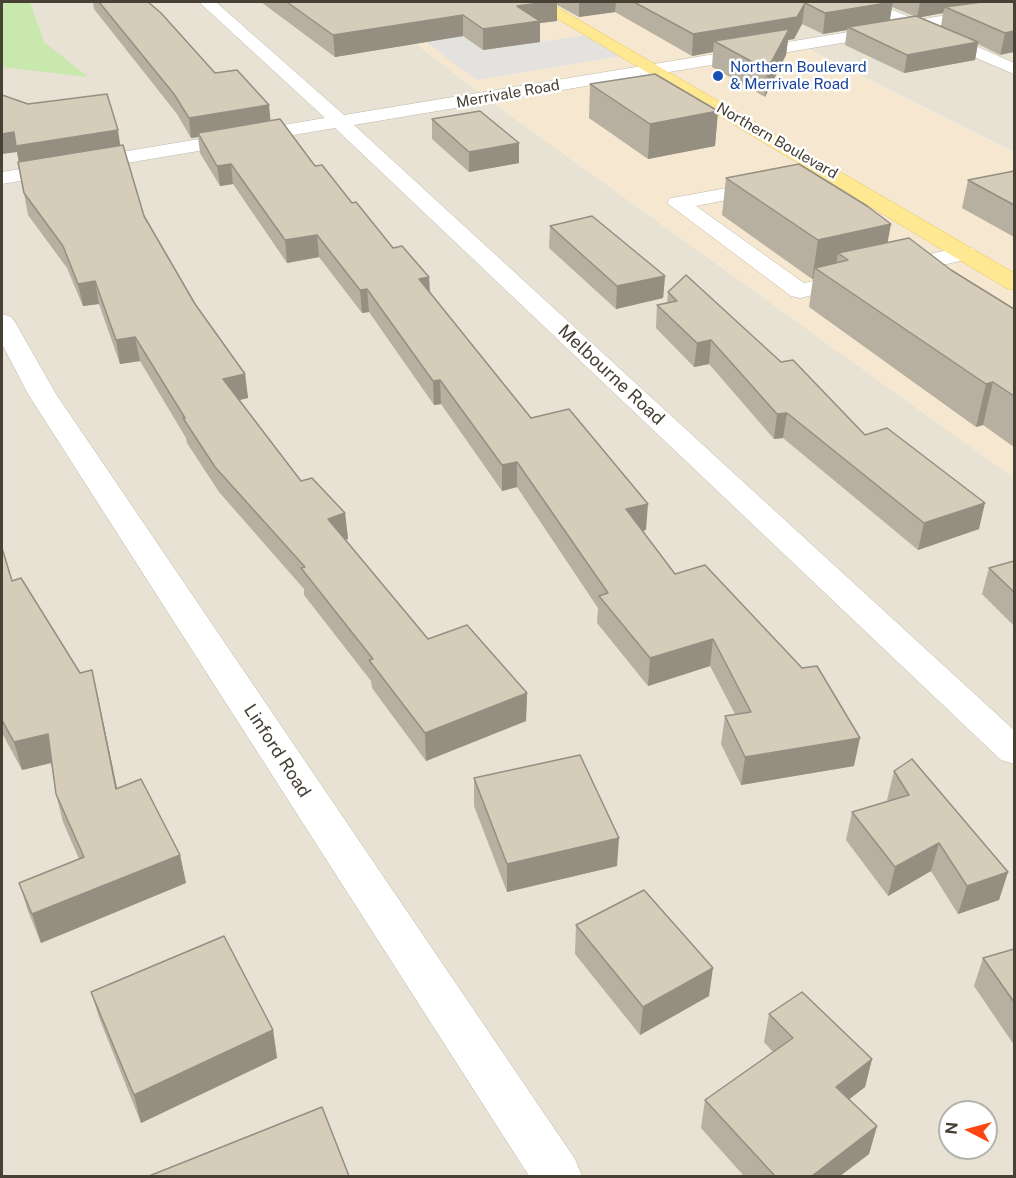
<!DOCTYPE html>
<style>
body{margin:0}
#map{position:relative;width:1016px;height:1178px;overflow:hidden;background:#f3f0e5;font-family:"Public Sans",sans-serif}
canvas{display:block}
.frame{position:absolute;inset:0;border:3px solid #464035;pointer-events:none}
.north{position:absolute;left:938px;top:1100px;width:60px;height:60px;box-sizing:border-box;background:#fff;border:2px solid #b5b3ae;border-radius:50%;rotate:276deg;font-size:16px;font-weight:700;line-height:24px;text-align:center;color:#464035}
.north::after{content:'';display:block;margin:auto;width:21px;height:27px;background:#fd4712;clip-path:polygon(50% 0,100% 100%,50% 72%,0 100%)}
</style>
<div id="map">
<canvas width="1016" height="1178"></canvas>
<div class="frame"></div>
<div class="north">N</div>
</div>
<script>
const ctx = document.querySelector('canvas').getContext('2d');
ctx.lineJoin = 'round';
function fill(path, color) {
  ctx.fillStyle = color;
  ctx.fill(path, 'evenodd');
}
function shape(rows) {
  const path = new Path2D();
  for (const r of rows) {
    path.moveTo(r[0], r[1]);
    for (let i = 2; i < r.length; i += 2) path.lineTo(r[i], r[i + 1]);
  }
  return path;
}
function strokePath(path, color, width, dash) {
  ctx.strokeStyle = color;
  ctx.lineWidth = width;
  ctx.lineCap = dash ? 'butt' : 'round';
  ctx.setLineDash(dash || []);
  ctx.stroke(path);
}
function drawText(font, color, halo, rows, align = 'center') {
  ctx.font = font + ' "Public Sans",sans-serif';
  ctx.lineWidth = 5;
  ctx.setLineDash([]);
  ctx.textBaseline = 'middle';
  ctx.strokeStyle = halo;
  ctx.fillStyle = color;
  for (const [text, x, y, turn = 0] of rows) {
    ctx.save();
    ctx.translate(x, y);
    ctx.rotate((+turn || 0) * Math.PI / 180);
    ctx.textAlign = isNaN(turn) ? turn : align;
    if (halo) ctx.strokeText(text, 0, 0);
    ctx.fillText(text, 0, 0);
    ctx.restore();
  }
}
fill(shape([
 [2,2,362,2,486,98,1014,478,1014,1176,2,1176],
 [950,1112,986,1112,986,1148,950,1148],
 [715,2,1014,2,1014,152]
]), '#e7e2d3');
fill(shape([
 [362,2,715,2,1014,152,1014,478,486,98]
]), '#f6e8d0');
fill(shape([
 [2,2,30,2,44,42,88,77,2,67]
]), '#c9e8ad');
fill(shape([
 [377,2,536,2,483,50,594,34,628,55,476,80,398,21]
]), '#e4e2de');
const minor = shape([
 [199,2,216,2,344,115,897,24,855,5,853,2,873,2,917,20,1014,4,1014,14,933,27,1014,63,1014,74,913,31,354,125,1014,730,1014,764,1001,760,335,128,2,184,2,172,325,118,199,2],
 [770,180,777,182,781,186,777,190,696,206,804,283,965,246,973,248,977,253,973,258,800,298,791,296,667,203,670,198,678,197,770,180],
 [2,314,11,317,15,322,56,394,575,1159,582,1176,529,1176,28,394,2,344,2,314]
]);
const major = shape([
 [530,2,548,2,1014,273,1014,290,1006,288,530,2]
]);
strokePath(minor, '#beb8a8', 1);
strokePath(major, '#e5c761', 1);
fill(minor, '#fff');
fill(major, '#ffe892');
fill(shape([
 [93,2,148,2,215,73,271,121,352,203,393,248,429,277,430,292,531,418,646,530,642,531,675,574,854,766,741,785,721,744,725,716,735,714,710,666,648,686,597,623,598,608,517,487,502,491,441,404,434,405,369,312,362,313,319,257,287,263,233,184,220,186,200,153,198,137,191,138,177,114,94,9],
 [261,2,1014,2,1000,55,978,44,975,60,904,73,845,45,847,30,823,34,802,24,794,39,788,40,786,55,765,97,712,67,713,52,692,56,615,12,579,17,557,5,557,21,540,23,540,42,483,50,463,36,335,57],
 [892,7,914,16,890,20],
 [943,13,941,26,919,17],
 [590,84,718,111,715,146,648,159,589,118],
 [2,95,121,145,144,216,195,304,245,374,248,398,239,400,301,481,345,513,348,539,345,540,428,639,527,693,526,721,426,761,372,688,371,681,304,595,304,589,219,492,187,443,186,438,140,361,120,364,99,304,83,306,67,268,28,215,24,193,17,152],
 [432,119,519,143,519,163,469,172,432,139],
 [1014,171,1014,237,962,208,968,180],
 [726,178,887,243,951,270,1014,309,1014,447,983,425,976,427,809,307,813,279,812,279,722,215],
 [550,226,665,276,663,298,616,309,549,248],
 [668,292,781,362,865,435,979,529,918,550,783,438,774,439,709,364,694,367,656,328,657,305,667,303],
 [2,548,12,581,98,697,117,788,180,855,186,883,41,943,28,911,19,883,79,859,63,822,56,794,51,763,22,770,2,733],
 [1014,561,1014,626,982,594,989,568],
 [894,771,1008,872,999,900,958,914,931,871,888,896,846,840,852,812,888,801,887,800],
 [474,778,617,866,507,892,474,806],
 [576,925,709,996,640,1035,575,954],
 [1014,949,1014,1045,974,986,983,958],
 [91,992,273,1030,277,1058,141,1123,100,1020],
 [769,1014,872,1059,865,1087,849,1099,877,1126,869,1154,840,1176,744,1176,701,1128,705,1100,773,1052,764,1042]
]), '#b7afa0');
fill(shape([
 [547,2,557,2,557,21,540,23,540,42,483,50,483,29,517,6],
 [579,2,616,2,615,12,579,17],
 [893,2,889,23,848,27,847,30,823,34,825,13],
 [920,2,1014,2,945,7,943,13,917,18],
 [805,3,802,24,794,39,788,40,786,55,765,97,767,70,714,41,713,52,692,56,693,34],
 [463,15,463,36,335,57,333,35],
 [1014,31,1014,52,1000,55,1005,33],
 [978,42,975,60,904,73,907,55],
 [269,105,271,125,198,133,198,137,191,138,189,118],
 [718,111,715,146,648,159,650,124],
 [118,130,121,150,20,167,17,152,2,154,2,134,14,132],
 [519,143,519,163,469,172,469,152],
 [231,164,233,184,220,186,217,166],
 [891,224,884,262,848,260,838,253,835,273,815,268,813,279,812,279,818,240],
 [317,235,319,257,287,263,285,240],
 [665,276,663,298,616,309,617,286],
 [429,277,430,299,419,279],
 [95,281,99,304,83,306,78,284],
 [367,289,369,312,362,313,360,290],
 [135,337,140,361,120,364,116,340],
 [711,340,709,364,694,367,697,343],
 [245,374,248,398,227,403,223,379],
 [440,380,441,404,434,405,433,381],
 [993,382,983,425,976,427,986,384],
 [787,413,783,438,774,439,777,414],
 [517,462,517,487,502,491,502,465],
 [985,503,979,529,918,550,924,523],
 [648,504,646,530,624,535,626,509],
 [345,513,348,539,330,545,328,519],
 [713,639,710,666,648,686,650,658],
 [92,670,98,697,123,817,116,789],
 [527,693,526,721,426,761,425,733],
 [48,734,55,762,22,770,14,742],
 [860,738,854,766,741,785,745,757],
 [619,838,617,866,507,892,507,864],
 [939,843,931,871,888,896,895,867],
 [180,855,186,883,41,943,32,914],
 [1008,872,999,900,958,914,967,886],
 [713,968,709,996,640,1035,643,1007],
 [273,1030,277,1058,141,1123,134,1095],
 [872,1059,865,1087,829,1115,836,1087],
 [877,1126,869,1154,840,1176,812,1176]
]), '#958f82');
const building = shape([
 [99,2,148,2,161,13,215,73,237,70,269,105,189,118,174,94,99,2],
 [287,2,547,2,517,6,540,21,483,29,463,15,333,35,287,2],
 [634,2,893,2,825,13,805,3,797,17,693,34,634,2],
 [982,2,1014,2,1014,31,1005,33,945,7,982,2],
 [916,16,978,42,907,55,848,27,916,16],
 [789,29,767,70,714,41,789,29],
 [655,74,718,111,650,124,590,84,655,74],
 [107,94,118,130,16,146,14,132,2,134,2,95,28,104,107,94],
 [480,111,519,143,469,152,432,119,480,111],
 [280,119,315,166,322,165,352,203,356,202,393,248,402,246,429,277,419,279,531,418,569,409,648,504,626,509,675,574,705,565,802,668,817,666,860,738,745,757,725,716,751,712,713,639,650,658,599,596,608,593,517,462,502,465,440,380,433,381,367,289,360,290,317,235,285,240,231,164,217,166,198,133,280,119],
 [123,145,144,216,195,304,245,374,223,379,301,481,312,478,345,513,328,519,428,639,467,625,527,693,425,733,369,660,373,659,301,568,305,567,215,467,183,418,185,418,135,337,116,340,95,281,78,284,63,246,24,193,18,162,123,145],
 [799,164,867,206,891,224,818,240,726,178,799,164],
 [1014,171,1014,205,968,180,1014,171],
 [592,216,665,276,617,286,550,226,592,216],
 [909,238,951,270,1014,309,1014,396,993,382,986,384,815,268,848,260,838,253,909,238],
 [686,275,781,362,793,360,865,435,887,428,985,503,924,523,787,413,777,414,711,340,697,343,657,305,677,301,668,292,686,275],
 [2,548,12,581,21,578,80,673,92,670,116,789,141,779,180,855,32,914,19,883,84,857,56,794,48,734,14,742,2,720,2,548],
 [1014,561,1014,592,989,568,1014,561],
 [580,755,619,838,507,864,474,778,580,755],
 [912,759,1008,872,967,886,939,843,895,867,852,812,909,795,894,771,912,759],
 [644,890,713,968,643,1007,576,925,644,890],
 [224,936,273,1030,134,1095,91,992,224,936],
 [1014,949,1014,1002,983,958,1014,949],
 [802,992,872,1059,836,1087,877,1126,812,1176,775,1176,705,1100,793,1038,769,1014,802,992],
 [322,1107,349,1176,149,1176,322,1107]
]);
fill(building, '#d5ccba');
strokePath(building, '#958f82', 1.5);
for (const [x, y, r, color] of [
 [718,76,6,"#1a4fb4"]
]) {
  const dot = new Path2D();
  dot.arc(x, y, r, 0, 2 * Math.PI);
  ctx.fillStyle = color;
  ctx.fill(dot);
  strokePath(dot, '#fff', 2);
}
drawText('15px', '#164399', '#fff', [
 ["Northern Boulevard",730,67],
 ["& Merrivale Road",730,84]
], 'left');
drawText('15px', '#464035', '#fff', [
 ["Merrivale Road",508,94,-10],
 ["Northern Boulevard",777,141,30]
]);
drawText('18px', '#464035', '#fff', [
 ["Melbourne Road",611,375,43],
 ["Linford Road",277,751,57]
]);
</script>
